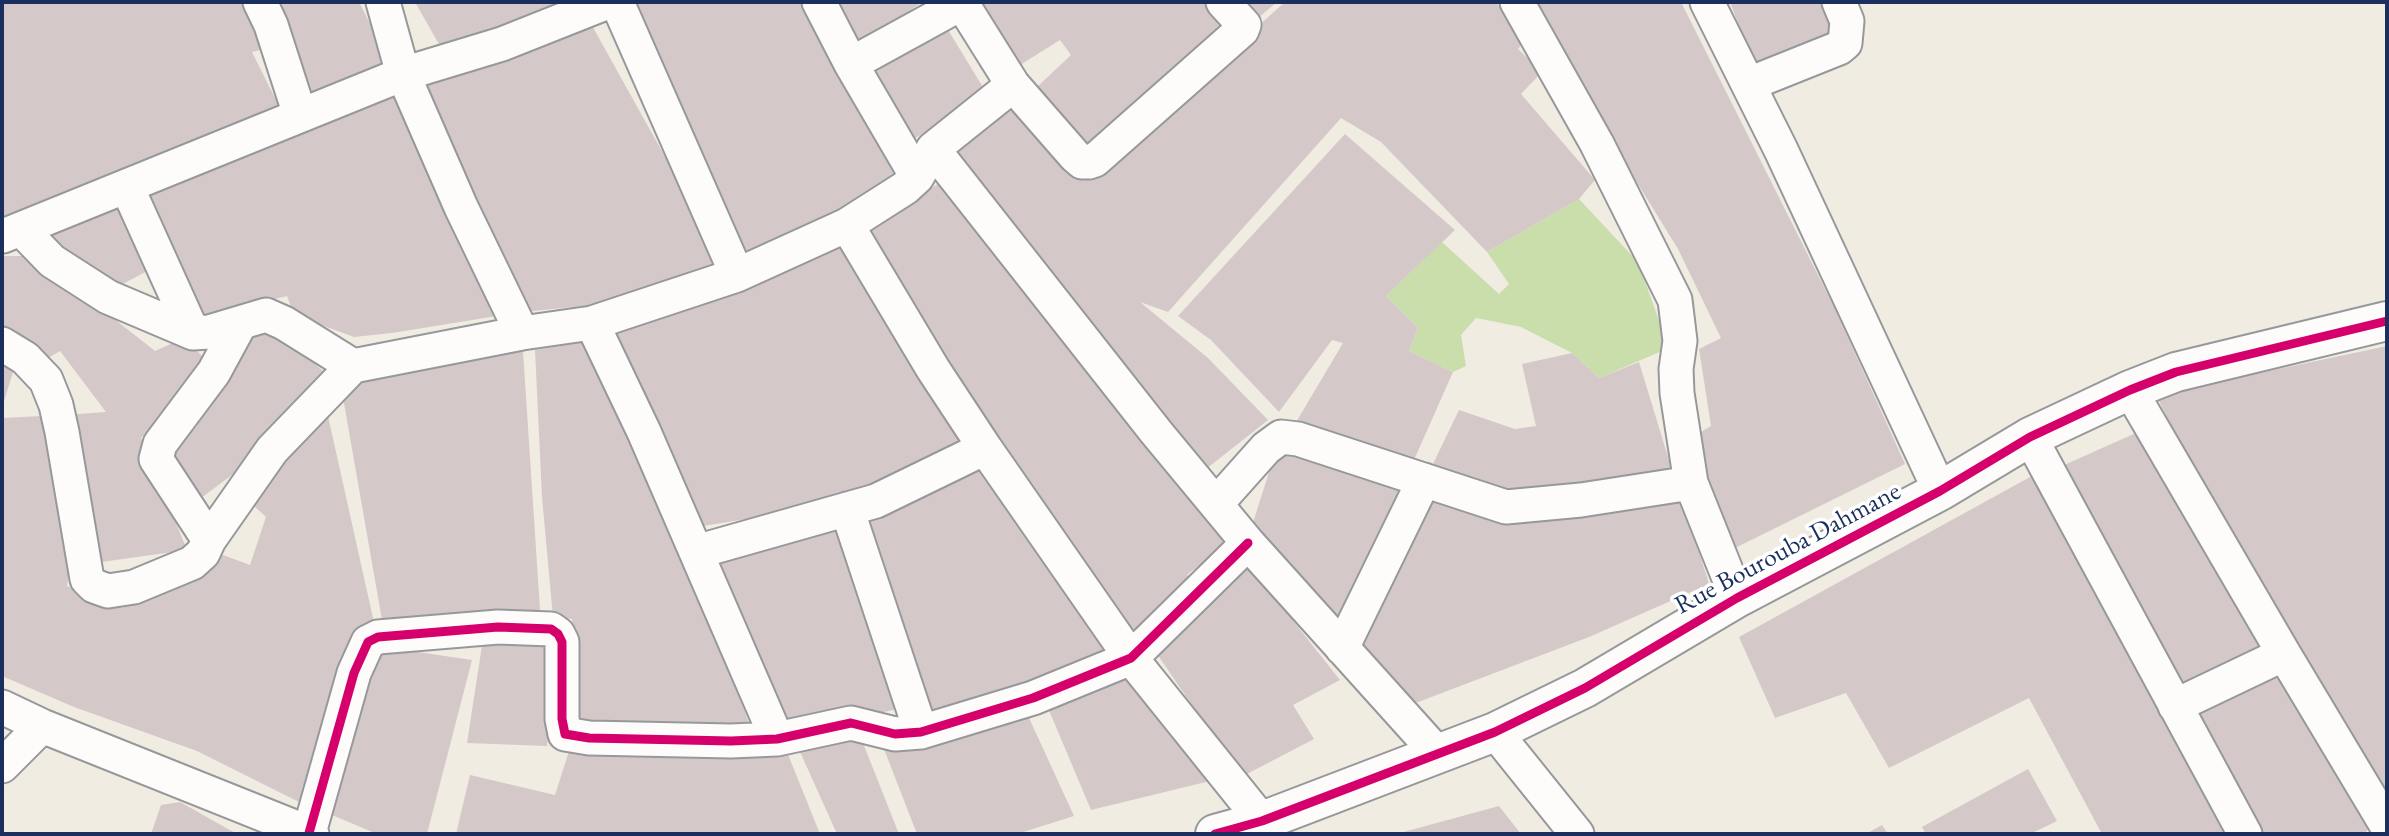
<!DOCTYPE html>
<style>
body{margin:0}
#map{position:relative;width:2389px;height:836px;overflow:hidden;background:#f0ece2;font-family:"EB Garamond",serif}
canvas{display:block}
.frame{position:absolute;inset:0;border:4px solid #1b2f5e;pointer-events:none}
</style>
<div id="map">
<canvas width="2389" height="836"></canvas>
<div class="frame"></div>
</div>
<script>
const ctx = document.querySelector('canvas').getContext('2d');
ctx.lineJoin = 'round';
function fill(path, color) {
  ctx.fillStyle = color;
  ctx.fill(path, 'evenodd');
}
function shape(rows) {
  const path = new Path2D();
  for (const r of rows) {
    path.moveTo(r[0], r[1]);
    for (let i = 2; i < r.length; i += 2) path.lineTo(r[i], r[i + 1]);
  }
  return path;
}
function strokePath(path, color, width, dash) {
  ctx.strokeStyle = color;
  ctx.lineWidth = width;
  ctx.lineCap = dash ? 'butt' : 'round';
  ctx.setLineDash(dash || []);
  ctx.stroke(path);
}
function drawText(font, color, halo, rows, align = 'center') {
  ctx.font = font + ' "EB Garamond",serif';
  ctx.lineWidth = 7;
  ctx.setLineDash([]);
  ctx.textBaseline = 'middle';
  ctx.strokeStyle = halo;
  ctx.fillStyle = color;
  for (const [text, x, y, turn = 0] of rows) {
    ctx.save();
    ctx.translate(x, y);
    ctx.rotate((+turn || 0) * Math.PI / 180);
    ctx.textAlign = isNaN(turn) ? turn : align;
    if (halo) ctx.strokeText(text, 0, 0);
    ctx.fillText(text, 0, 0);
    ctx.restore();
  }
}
fill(shape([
 [1579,199,1638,262,1669,348,1599,378,1572,353,1521,327,1476,318,1461,335,1466,366,1453,372,1409,351,1418,328,1386,296,1442,242,1499,294,1509,284,1487,252]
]), '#cadeab');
fill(shape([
 [2,2,254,2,276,46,252,52,285,118,2,231],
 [262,2,359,2,389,61,305,105],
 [415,2,562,2,444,53],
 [634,2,803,2,906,172,829,226,745,255],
 [831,2,922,2,859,47],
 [969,2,1216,2,1239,22,1083,146,1036,88,1071,55,1060,40,1012,70],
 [1229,2,1277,2,1250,25],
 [1285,2,1495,2,1529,35,1518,49,1542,72,1521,94,1595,180,1579,199,1487,252,1381,142,1341,118,1168,312,1140,302,1208,358,1268,420,1201,473,1155,403,1086,328,947,141,1014,96,1085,181],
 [1536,2,1681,2,1835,309,1905,464,1735,548,1691,438,1711,426,1699,349,1721,338,1678,249,1615,147],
 [1730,2,1828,2,1842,36,1756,70],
 [590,22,723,261,592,305,523,312,420,88],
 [945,25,989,97,908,142,867,63],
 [395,84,497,316,392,333,354,337,294,315,287,296,195,318,136,190],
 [1345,134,1455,230,1386,296,1418,328,1409,351,1453,372,1410,469,1295,424,1343,343,1332,340,1279,412,1211,340,1178,316],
 [943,181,1233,539,1188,574,1185,589,1137,635,1022,486,859,233],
 [121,196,155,267,115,288,67,267,43,223],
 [846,236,963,441,891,482,802,510,697,527,612,334,749,285],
 [2,256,34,256,155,351,184,338,212,366,141,438,187,550,94,563,65,415,106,412,60,351,39,363,2,332],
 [263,319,330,377,244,466,193,504,163,460,197,426,189,419],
 [586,342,688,553,750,726,576,720,572,619,553,617,542,497,535,350],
 [2387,346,2387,810,2237,557,2156,395],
 [523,351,540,610,382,620,341,386,438,358],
 [1572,353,1599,378,1639,362,1675,480,1500,499,1431,468,1459,410,1515,429,1536,426,1522,364],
 [2,356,17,359,2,408],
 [43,416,72,560,67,586,122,608,223,555,250,565,266,517,253,505,275,448,328,416,375,627,355,633,307,806,197,751,74,707,2,676,2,418],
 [2138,432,2273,652,2181,695,2053,470],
 [1279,441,1406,486,1340,621,1250,532],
 [983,453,1125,656,922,723,863,518],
 [2041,471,2235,834,2102,834,2029,698,1889,768,1846,693,1775,718,1739,637],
 [1434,492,1682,498,1709,584,1589,637,1413,704,1353,646],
 [841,520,906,707,788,734,709,561],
 [1248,564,1340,680,1293,705,1314,739,1241,777,1155,651],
 [483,639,555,639,547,746,467,743],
 [370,645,472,660,427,834,377,834,332,815],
 [1129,666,1214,780,1091,810,1043,696],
 [2284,668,2376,820,2364,834,2257,834,2188,710],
 [1024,707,1074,816,1017,834,917,834,884,749],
 [857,728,899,834,837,834,797,745],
 [569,751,787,752,820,834,456,834,470,775,555,795],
 [2028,769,2057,821,2030,834,1926,834,1922,827],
 [180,802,237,834,151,834,161,805],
 [1499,806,1521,834,1400,834,1400,833],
 [1882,825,1888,834,1866,834]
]), '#d4c8c9');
const minor = shape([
 [260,2,271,25,300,115],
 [383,2,403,74,461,207,522,333],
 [617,2,737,275],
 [819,2,851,64,917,177],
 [961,2,1013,85,1075,156,1082,162,1089,162,1095,160,1242,30,1244,25,1223,2],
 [1517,2,1597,144,1675,300,1680,341,1676,369,1677,393,1691,483,1737,598],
 [1707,2,1781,150,1940,491],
 [851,64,962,3],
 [1749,84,1839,48,1845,43,1847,21,1839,2],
 [933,149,1156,432,1248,543,1438,754],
 [127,187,193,333],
 [847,225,933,369,985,448,1131,658,1262,821],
 [21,229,52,261,108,297,193,333,209,332,266,315,284,323,353,366,522,333,592,323,737,275,847,225,905,188,917,177,933,149,1013,85],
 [3,236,403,74,502,44,608,2],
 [592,323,644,432,777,739],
 [2,344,25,358,46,380,56,405,62,432,87,579,94,586,108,591,134,587,192,563,203,553,209,540,272,450,353,366],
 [2130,390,2284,654,2387,826],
 [2030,437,2245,834],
 [1216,504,1266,448,1281,437,1298,439,1506,507,1581,500,1691,483],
 [847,509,921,732],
 [209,540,156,459,160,444,214,372,240,324],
 [696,552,876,501,985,448],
 [1342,648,1424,480],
 [2175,706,2284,654],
 [2,707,42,726,312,834],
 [1495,732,1577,834],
 [2,766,42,726],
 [309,833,354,673,368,642,378,637,498,627,551,629,558,634,562,642,562,719,565,734,589,738,731,741,777,739,851,723,895,734,921,732,1033,698,1131,658,1248,543]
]);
const tertiary = shape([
 [1215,834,1262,821,1495,732,1585,688,1737,598,1940,491,2030,437,2130,390,2176,372,2387,321]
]);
strokePath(minor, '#96989a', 37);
strokePath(tertiary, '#96989a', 42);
strokePath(minor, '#fdfcfb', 33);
strokePath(tertiary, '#fdfcfb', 38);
strokePath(shape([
 [309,833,354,673,368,642,378,637,498,627,551,629,558,634,562,642,562,719,565,734,589,738,731,741,777,739,851,723,895,734,921,732,1033,698,1131,658,1248,543],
 [1215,834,1262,821,1495,732,1585,688,1737,598,1940,491,2030,437,2130,390,2176,372,2387,321]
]), '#d6006c', 9);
drawText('26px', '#1b2f5e', '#fff', [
 ["Rue Bourouba Dahmane",1788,549,-28]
]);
</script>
